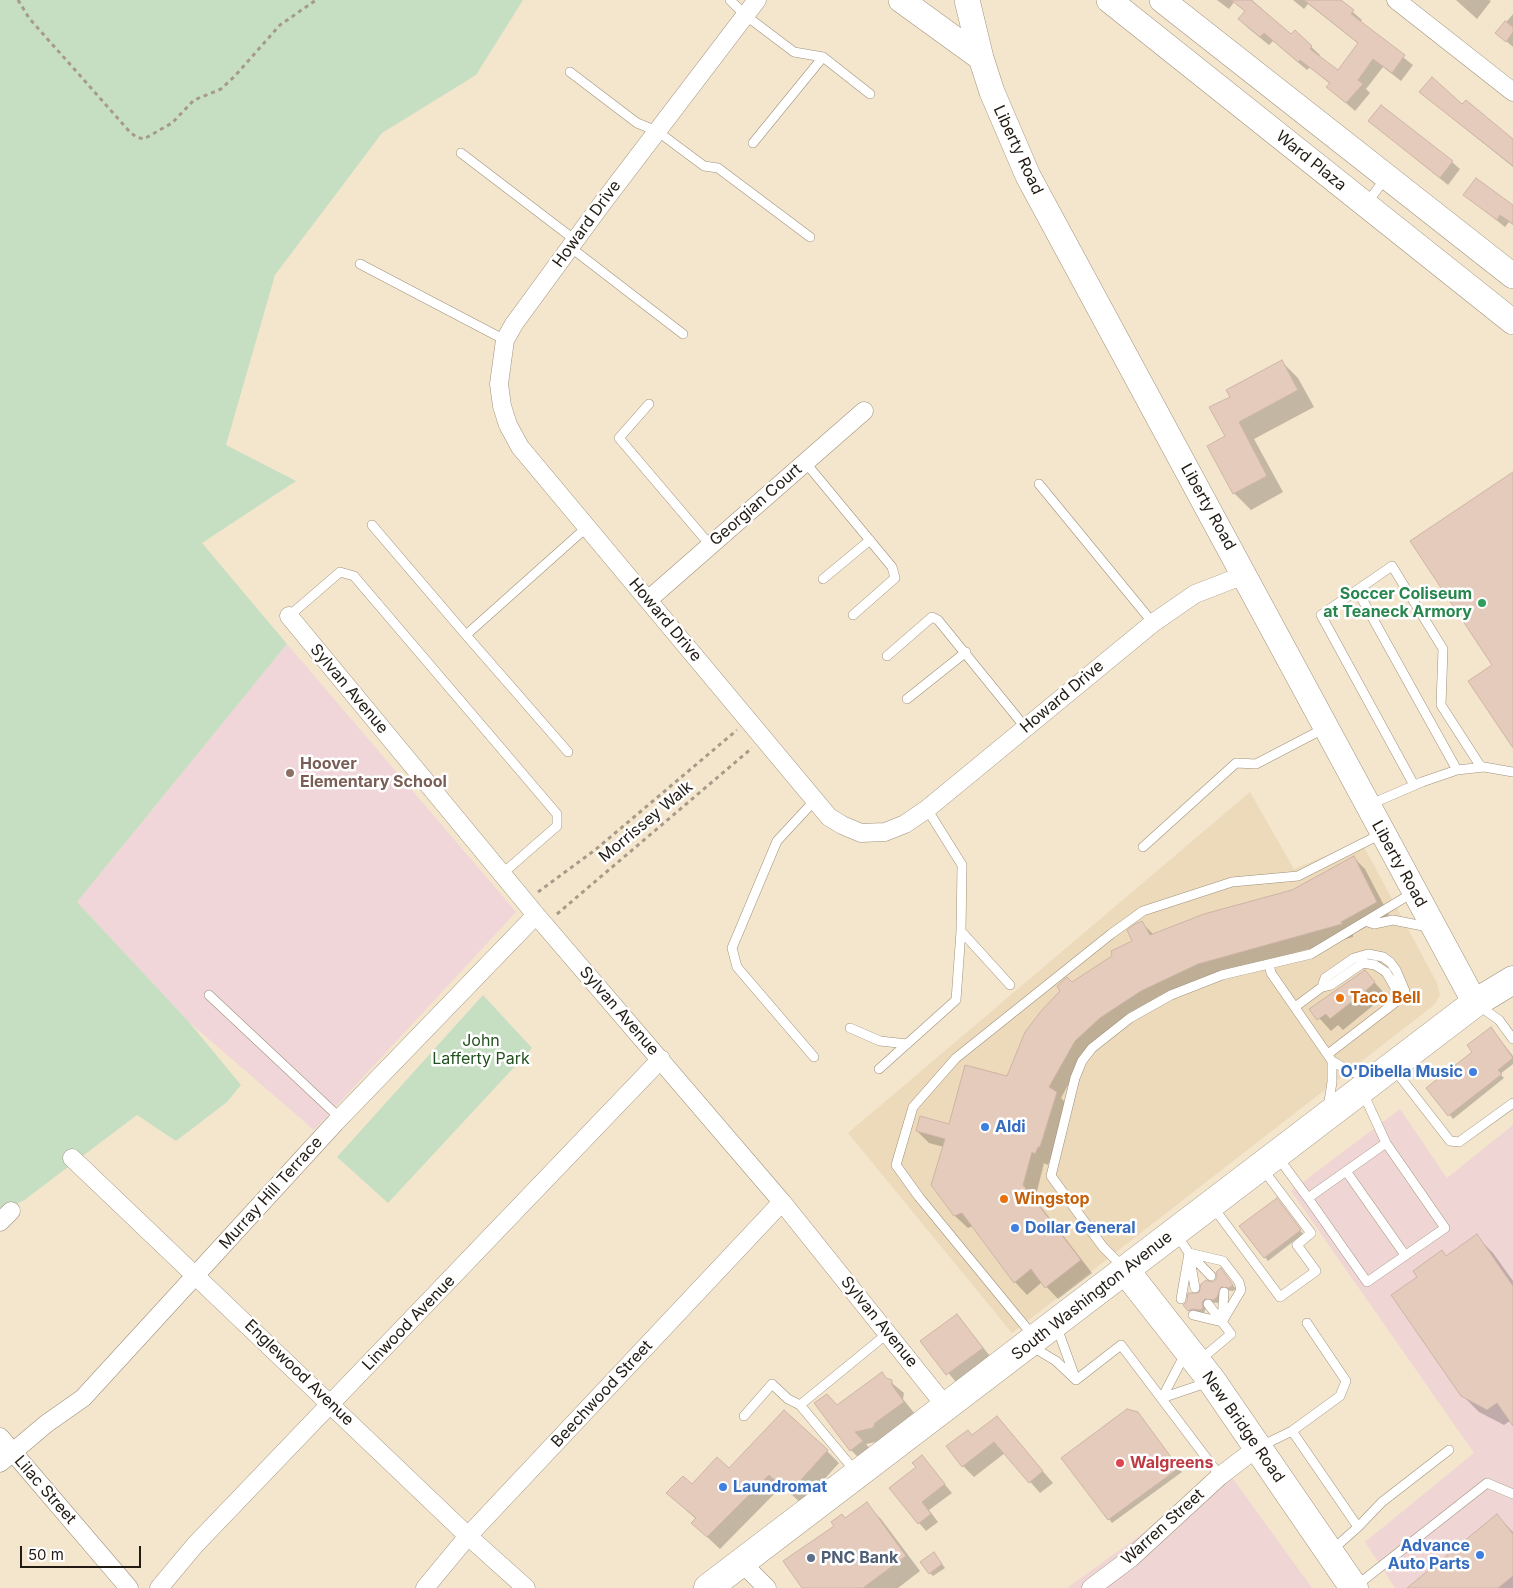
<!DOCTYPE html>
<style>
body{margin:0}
#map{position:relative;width:1513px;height:1588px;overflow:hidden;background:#f4e5cd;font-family:Inter,sans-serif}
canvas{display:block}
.scale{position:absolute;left:20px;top:1546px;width:121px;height:22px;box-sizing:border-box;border:2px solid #211b13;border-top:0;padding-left:6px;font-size:15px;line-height:18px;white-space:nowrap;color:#211b13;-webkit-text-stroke:4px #fff;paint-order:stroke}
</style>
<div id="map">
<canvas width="1513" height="1588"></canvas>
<div class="scale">50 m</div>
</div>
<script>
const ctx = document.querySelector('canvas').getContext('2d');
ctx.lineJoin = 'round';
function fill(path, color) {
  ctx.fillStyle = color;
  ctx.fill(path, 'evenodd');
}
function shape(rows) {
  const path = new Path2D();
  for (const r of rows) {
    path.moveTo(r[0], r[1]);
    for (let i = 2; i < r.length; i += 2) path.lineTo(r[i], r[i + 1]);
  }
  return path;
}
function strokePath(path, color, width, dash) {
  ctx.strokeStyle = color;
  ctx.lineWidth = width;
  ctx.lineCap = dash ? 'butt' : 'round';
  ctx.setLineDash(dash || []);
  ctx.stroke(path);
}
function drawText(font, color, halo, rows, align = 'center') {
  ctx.font = font + ' Inter,sans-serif';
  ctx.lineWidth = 5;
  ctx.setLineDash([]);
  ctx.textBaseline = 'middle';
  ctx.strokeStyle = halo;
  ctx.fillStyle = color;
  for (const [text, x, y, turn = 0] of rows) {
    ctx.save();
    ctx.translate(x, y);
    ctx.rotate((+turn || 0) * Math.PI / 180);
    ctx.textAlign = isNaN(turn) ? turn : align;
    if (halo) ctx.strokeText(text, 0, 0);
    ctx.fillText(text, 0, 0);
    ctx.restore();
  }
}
fill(shape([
 [1250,792,1294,869,1361,841,1437,983,1440,995,1434,1005,1012,1333,848,1133]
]), '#eddabb');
fill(shape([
 [1400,1109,1447,1178,1513,1125,1513,1588,1395,1588,1365,1542,1474,1453,1291,1191],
 [1228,1472,1312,1588,1067,1588]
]), '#f0d5d5');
fill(shape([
 [287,644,516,912,314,1130,189,1022,77,902]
]), '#f0d5d9');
fill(shape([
 [0,0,523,0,476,75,382,133,275,275,226,445,296,481,202,543,287,644,77,902,189,1022,241,1085,227,1102,176,1141,137,1115,23,1201,0,1210],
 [483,995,532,1048,388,1203,337,1157]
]), '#c6dfc3');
fill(shape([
 [1217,0,1252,0,1292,36,1295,32,1320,55,1319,57,1338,72,1359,44,1308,4,1304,9,1293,0,1339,0,1362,20,1359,23,1413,65,1401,81,1383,67,1366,89,1370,93,1355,111,1337,95,1330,84,1310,67,1307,70,1273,41,1269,45,1248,28,1240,19,1246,12,1234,2,1229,9],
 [1456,0,1489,0,1491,1,1477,19],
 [1513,14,1513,47,1497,33],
 [1420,92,1462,105,1513,141,1513,167],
 [1370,121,1452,162,1460,169,1448,185],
 [1465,195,1513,205,1513,225,1509,222,1505,227],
 [1282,362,1298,378,1314,407,1254,439,1283,492,1251,510,1234,493,1227,436,1231,397],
 [1353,857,1365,869,1389,915,1353,934,1353,937,1211,976,1112,1030,1075,1072,1061,1098,1068,1105,1052,1159,1050,1159,1048,1165,1044,1163,1035,1199,1092,1273,1058,1299,1042,1282,1027,1295,1015,1282,973,1226,968,1228,955,1216,932,1184,944,1147,929,1143,917,1131,949,1125,1008,1077,1072,984,1134,942,1142,923,1154,935,1292,891],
 [1365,972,1386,995,1343,1030,1338,1025,1331,1031,1311,1009],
 [1494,1032,1513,1056,1513,1064,1500,1074,1504,1078,1453,1119,1428,1088,1474,1052],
 [1280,1203,1303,1234,1268,1261,1241,1227],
 [1476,1236,1493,1253,1513,1281,1513,1423,1511,1420,1504,1425,1479,1412,1462,1395,1419,1277,1442,1251,1447,1257],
 [1224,1274,1236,1289,1233,1291,1224,1290,1221,1301,1217,1303,1208,1302,1204,1313,1193,1314,1189,1310,1200,1294,1210,1283,1216,1282],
 [957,1315,994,1361,960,1387,922,1341],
 [887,1379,904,1393,903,1399,915,1414,885,1440,866,1444,874,1454,863,1462,851,1450,838,1406],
 [1141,1417,1182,1472,1112,1523,1063,1458],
 [997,1418,1053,1483,1040,1493,1005,1453,974,1477,963,1466,972,1436],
 [827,1451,839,1463,802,1504,782,1486,720,1549,705,1535,696,1519,667,1493,693,1486,730,1470],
 [922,1457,952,1493,929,1510,938,1522,926,1531,919,1523,918,1467],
 [866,1504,881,1519,920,1571,898,1588,804,1588],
 [1497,1516,1513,1532,1513,1588,1409,1588],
 [937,1557,945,1568,933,1576,930,1573]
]), '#0003');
const building = shape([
 [1231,0,1251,0,1291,34,1295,30,1312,46,1310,49,1338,70,1358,43,1304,0,1341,0,1354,10,1351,14,1405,55,1392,73,1373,59,1358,80,1363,84,1346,103,1326,87,1330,83,1300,60,1298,62,1264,33,1260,37,1238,19,1245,11,1231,0],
 [1505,21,1513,27,1513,32,1506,42,1495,33,1505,21],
 [1432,77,1462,104,1466,100,1513,139,1513,166,1419,92,1432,77],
 [1381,105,1453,161,1440,178,1368,121,1381,105],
 [1476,178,1513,205,1513,224,1500,215,1497,220,1463,195,1476,178],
 [1282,360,1298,390,1239,422,1267,476,1233,494,1207,446,1225,436,1209,407,1230,397,1226,390,1282,360],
 [1513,472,1513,748,1468,681,1492,665,1410,541,1513,472],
 [1354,856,1377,902,1341,922,1342,924,1198,964,1141,991,1118,1006,1100,1018,1075,1041,1049,1087,1057,1092,1040,1147,1038,1147,1035,1154,1032,1152,1023,1185,1081,1260,1045,1288,1031,1269,1014,1283,962,1213,954,1216,931,1185,945,1139,916,1131,920,1116,949,1124,965,1065,1007,1076,1025,1032,1042,1010,1060,991,1057,986,1067,977,1072,982,1112,956,1111,951,1132,941,1127,930,1135,924,1142,921,1150,935,1204,914,1292,890,1354,856],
 [1365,970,1375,982,1370,987,1330,1019,1326,1014,1317,1020,1309,1009,1365,970],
 [1491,1027,1513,1058,1498,1070,1502,1074,1448,1116,1426,1088,1472,1052,1467,1045,1491,1027],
 [1277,1198,1301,1230,1264,1258,1239,1226,1277,1198],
 [1477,1234,1513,1286,1513,1426,1497,1403,1487,1410,1461,1396,1391,1295,1417,1277,1413,1271,1442,1250,1446,1256,1477,1234],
 [1221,1268,1233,1285,1229,1288,1221,1287,1217,1297,1213,1300,1205,1299,1202,1302,1203,1308,1200,1310,1192,1309,1188,1311,1183,1305,1187,1301,1188,1293,1199,1293,1201,1284,1206,1280,1210,1282,1215,1281,1217,1277,1216,1272,1221,1268],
 [957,1314,983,1348,946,1375,920,1341,957,1314],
 [882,1372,886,1378,892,1380,892,1385,904,1402,875,1423,873,1428,855,1432,863,1441,850,1451,814,1403,827,1394,837,1405,882,1372],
 [1127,1409,1138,1412,1179,1468,1108,1520,1061,1458,1127,1409],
 [784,1410,828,1450,789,1493,769,1475,707,1537,691,1523,696,1518,666,1493,683,1476,692,1484,717,1457,729,1468,784,1410],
 [997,1416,1043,1471,1029,1483,994,1442,962,1467,946,1446,968,1430,972,1435,997,1416],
 [922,1455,945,1484,922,1502,931,1514,918,1524,889,1488,916,1467,912,1463,922,1455],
 [867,1502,906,1556,863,1588,802,1588,783,1561,834,1526,831,1522,842,1514,845,1518,867,1502],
 [1497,1514,1513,1534,1513,1576,1498,1588,1407,1588,1497,1514],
 [934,1552,942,1564,929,1574,920,1562,934,1552]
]);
fill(building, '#e5cbbc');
strokePath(building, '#ceb4a6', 1);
const lane = shape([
 [730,0,745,15,794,52,823,57,870,94],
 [570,72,637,123,657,131,704,166,718,168,810,237],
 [753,143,823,57],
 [461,153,575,240],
 [1366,204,1385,179],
 [570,247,683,334],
 [360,264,505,340],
 [649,404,619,438,710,545],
 [805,462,892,567,895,578,853,615],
 [1039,484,1153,623],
 [372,525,466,635,587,527],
 [823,579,870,540],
 [1357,590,1457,770],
 [289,616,340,572,354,576,557,814,557,826,502,874],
 [466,635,568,752],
 [887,656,932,617,938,620,1025,727],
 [907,699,966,652],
 [1414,785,1321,615,1392,566,1443,649,1441,705,1481,767],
 [1371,804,1422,782,1457,770,1484,767,1513,772],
 [927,809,962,865,961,931,1010,985],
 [1143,847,1236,763,1256,764,1325,728],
 [1368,922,1374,924,1393,920,1428,927],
 [1269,964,1271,973,1332,1061,1351,1072,1369,1077],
 [1322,987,1325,978,1354,958,1368,954,1383,957,1390,962,1396,970,1405,991,1401,998,1328,1054],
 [209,995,340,1118],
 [1478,1005,1499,1020,1513,1039],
 [1295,1007,1322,987,1331,985,1363,963,1375,965,1386,972,1401,998],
 [850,1028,880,1041,907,1044],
 [814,1057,737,967,732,948,777,841,815,800],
 [879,1069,956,1000,961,931],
 [1394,1069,1450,1141,1459,1142,1513,1103],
 [1328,1108,1332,1082,1332,1061],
 [1277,1156,1308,1198,1386,1143],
 [1346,1171,1405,1255],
 [1308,1198,1367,1282,1445,1228,1386,1143,1363,1093],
 [1213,1207,1280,1297,1316,1271,1297,1245,1311,1233,1262,1168],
 [1176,1234,1189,1253,1211,1276],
 [1189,1253,1223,1261,1239,1282,1241,1290,1222,1322],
 [1190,1259,1195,1288],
 [1123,1267,1103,1247,1051,1176,1075,1078,1082,1061,1092,1048,1130,1018,1171,995,1222,975,1311,954,1414,892],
 [1181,1299,1189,1253],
 [1208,1304,1222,1322],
 [1193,1315,1222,1322,1231,1334,1200,1360],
 [1222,1320,1224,1292],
 [1034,1337,919,1197,896,1165,913,1107,956,1058,1111,934,1143,911,1232,882,1298,876,1381,834],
 [1031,1346,1056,1361,1076,1380,1056,1325],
 [1076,1380,1121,1345,1220,1476],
 [1162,1398,1185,1354],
 [1162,1398,1209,1382],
 [744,1416,772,1384,788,1399,800,1405],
 [1292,1431,1358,1527,1331,1551],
 [1259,1447,1292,1431,1340,1396,1346,1381,1307,1323],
 [855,1471,800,1405,888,1333],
 [1358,1527,1382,1502,1449,1450],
 [1356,1586,1487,1483,1513,1494]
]);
const street = shape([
 [757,0,601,205,514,324,505,340,499,384,502,406,508,425,520,447,829,817,842,825,861,833,885,832,905,824,927,809,1153,623,1195,594,1244,575],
 [1396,0,1513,92],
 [648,600,864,411],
 [289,616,536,915,782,1202,947,1408],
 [72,1158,468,1536,526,1588],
 [0,1222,11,1211],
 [0,1437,129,1588],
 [0,1463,46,1424,83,1398,335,1123,536,915],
 [741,1562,767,1588],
 [159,1588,195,1545,661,1059],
 [425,1588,468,1536,782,1202],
 [1091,1588,1131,1558,1220,1476,1258,1447]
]);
const secondary = shape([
 [901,0,981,58],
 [967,0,981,58,992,92,1028,176,1475,1003],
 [1109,0,1513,322],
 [1162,0,1513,276]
]);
const primary = shape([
 [1125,1270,1212,1381,1354,1588],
 [708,1588,1475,1003,1513,980]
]);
strokePath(lane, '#9f917b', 10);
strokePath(street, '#9f917b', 19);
strokePath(secondary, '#9f917b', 26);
strokePath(primary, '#9f917b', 29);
strokePath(shape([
 [18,0,29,18,129,131,136,137,144,139,172,123,194,100,221,89,235,76,280,25,316,0],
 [538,892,595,850,737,730],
 [557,914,752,748]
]), '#a69a88', 3, [4, 4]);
strokePath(lane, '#fff', 9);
strokePath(street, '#fff', 18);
strokePath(secondary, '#fff', 25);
strokePath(primary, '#fff', 28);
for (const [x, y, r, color] of [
 [1482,603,5,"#2e9e5b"],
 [290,773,5,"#8d6e63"],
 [1340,998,5,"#e8710a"],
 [1473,1072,5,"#3f7fe0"],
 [985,1127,5,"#3f7fe0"],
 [1004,1199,5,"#e8710a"],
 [1015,1228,5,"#3f7fe0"],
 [1120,1463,5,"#e0444e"],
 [723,1487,5,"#3f7fe0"],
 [1480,1555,5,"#3f7fe0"],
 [811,1558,5,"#5c6f8a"]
]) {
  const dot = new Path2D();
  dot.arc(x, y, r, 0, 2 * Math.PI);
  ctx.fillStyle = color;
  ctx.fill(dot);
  strokePath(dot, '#fff', 2);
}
drawText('16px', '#211b13', '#fff', [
 ["Liberty Road",1018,150,65],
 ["Ward Plaza",1311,161,39],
 ["Howard Drive",587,224,-54],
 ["Georgian Court",756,505,-41],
 ["Liberty Road",1208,507,61],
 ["Howard Drive",665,620,50],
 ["Sylvan Avenue",349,689,50],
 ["Howard Drive",1062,697,-40],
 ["Morrissey Walk",646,822,-40],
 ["Liberty Road",1399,864,61],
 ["Sylvan Avenue",619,1011,49],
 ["Murray Hill Terrace",271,1193,-48],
 ["South Washington Avenue",1092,1296,-38],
 ["Sylvan Avenue",879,1322,51],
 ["Linwood Avenue",409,1323,-46],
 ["Englewood Avenue",299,1373,44],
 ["Beechwood Street",602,1394,-47],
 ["New Bridge Road",1243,1427,55],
 ["Lilac Street",45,1490,49],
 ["Warren Street",1163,1527,-42]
]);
drawText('bold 16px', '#27864d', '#fff', [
 ["Soccer Coliseum",1472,594],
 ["at Teaneck Armory",1472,612]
], 'right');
drawText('bold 16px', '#785e54', '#fff', [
 ["Hoover",300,764],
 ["Elementary School",300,782]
], 'left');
drawText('bold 16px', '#c56008', '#fff', [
 ["Taco Bell",1350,998],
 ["Wingstop",1014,1199]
], 'left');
drawText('16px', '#21521e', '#fff', [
 ["John",481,1041],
 ["Lafferty Park",481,1059]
]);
drawText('bold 16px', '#366cbe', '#fff', [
 ["O'Dibella Music",1463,1072,"right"],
 ["Aldi",995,1127],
 ["Dollar General",1025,1228],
 ["Laundromat",733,1487],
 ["Advance",1470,1546,"right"],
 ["Auto Parts",1470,1564,"right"]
], 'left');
drawText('bold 16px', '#be3a42', '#fff', [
 ["Walgreens",1130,1463]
], 'left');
drawText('bold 16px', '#4e5e75', '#fff', [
 ["PNC Bank",821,1558]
], 'left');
</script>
